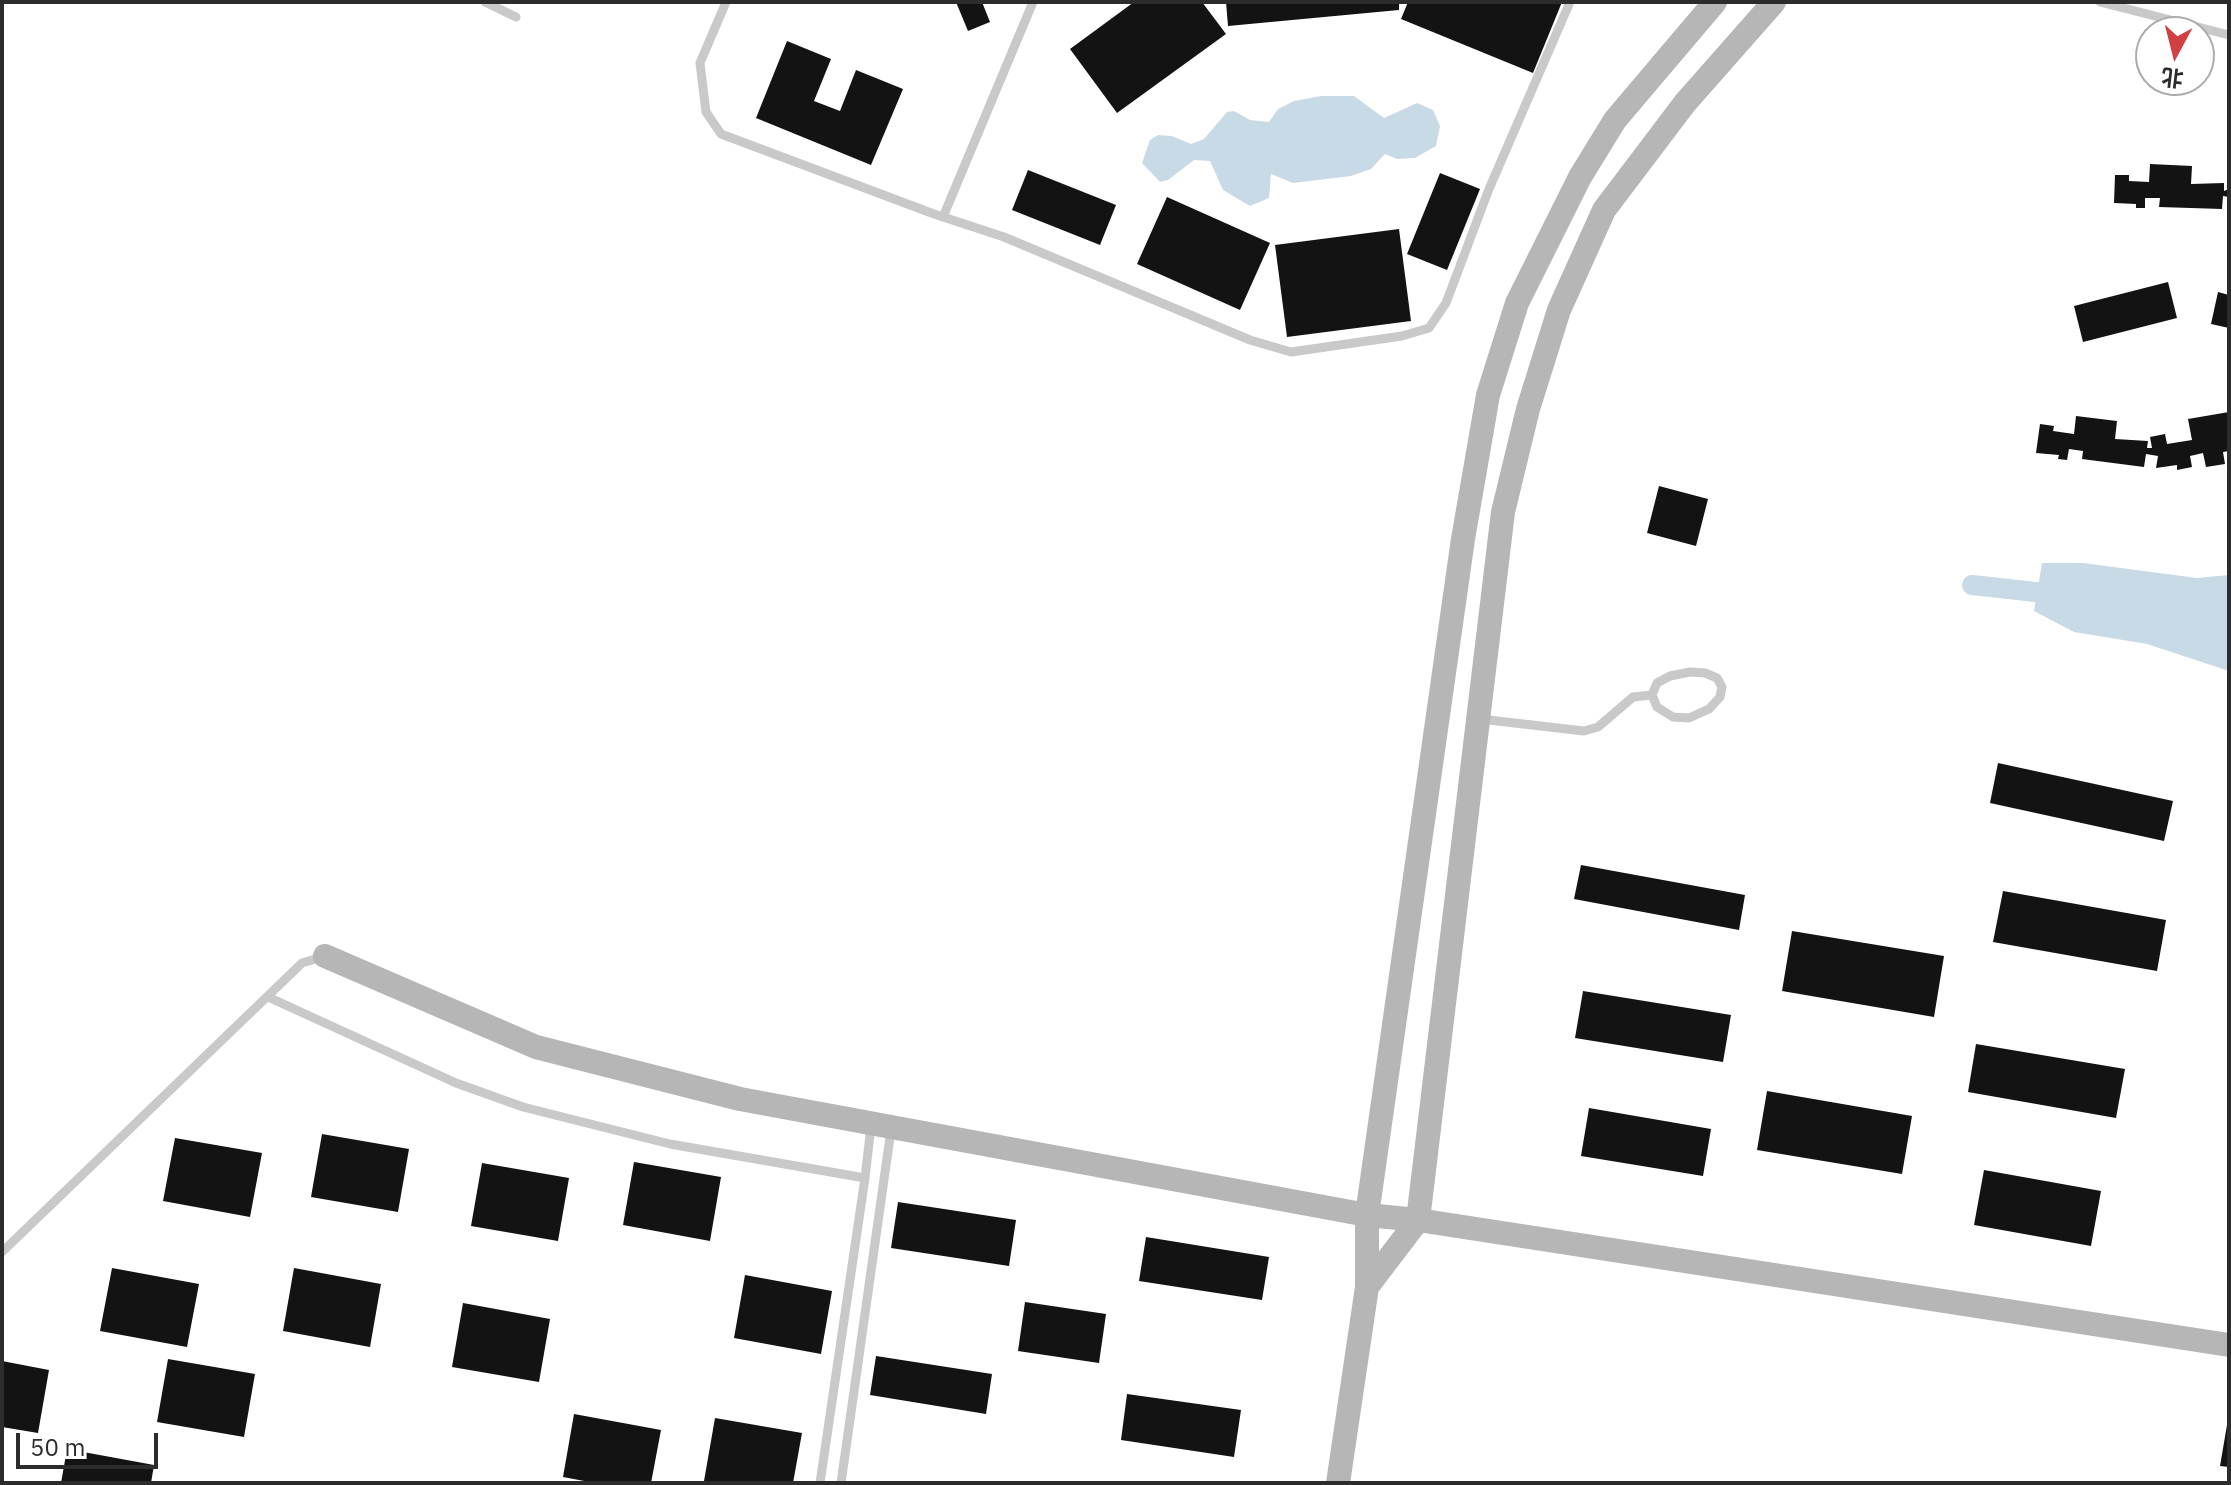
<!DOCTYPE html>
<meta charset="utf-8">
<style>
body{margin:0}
#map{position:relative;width:2231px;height:1485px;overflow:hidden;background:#fff;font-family:"IBM Plex Sans","Noto Sans SC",sans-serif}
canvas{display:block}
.frame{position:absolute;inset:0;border:4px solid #2c2c2c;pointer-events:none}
.north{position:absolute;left:2135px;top:16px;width:80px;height:80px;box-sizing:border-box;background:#fff;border:2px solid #ababab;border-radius:50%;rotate:187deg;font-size:22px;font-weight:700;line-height:32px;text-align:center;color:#2c2c2c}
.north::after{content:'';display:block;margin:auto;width:28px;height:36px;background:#d14143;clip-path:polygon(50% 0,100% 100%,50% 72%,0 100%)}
.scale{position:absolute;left:16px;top:1433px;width:142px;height:36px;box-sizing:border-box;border:4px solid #2c2c2c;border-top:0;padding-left:10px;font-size:24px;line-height:28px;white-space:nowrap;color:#2c2c2c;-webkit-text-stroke:6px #fff;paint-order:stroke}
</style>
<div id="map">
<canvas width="2231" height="1485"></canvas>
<div class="frame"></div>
<div class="north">北</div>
<div class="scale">50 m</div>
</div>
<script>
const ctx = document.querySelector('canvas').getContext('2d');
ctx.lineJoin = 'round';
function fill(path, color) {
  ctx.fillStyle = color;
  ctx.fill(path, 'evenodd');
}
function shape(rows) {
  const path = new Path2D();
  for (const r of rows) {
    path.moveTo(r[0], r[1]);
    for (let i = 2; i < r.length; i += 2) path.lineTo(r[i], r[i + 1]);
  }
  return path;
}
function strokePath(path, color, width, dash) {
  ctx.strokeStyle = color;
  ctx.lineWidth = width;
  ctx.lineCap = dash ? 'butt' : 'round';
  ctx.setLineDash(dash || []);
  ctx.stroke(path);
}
fill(shape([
 [1321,96,1354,96,1384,118,1417,103,1433,110,1440,126,1436,146,1415,158,1397,159,1385,154,1371,169,1351,176,1293,183,1271,174,1269,198,1250,206,1223,190,1210,161,1194,160,1168,180,1160,182,1142,163,1150,140,1158,135,1172,136,1191,144,1204,139,1227,112,1234,111,1250,120,1269,122,1278,109,1294,101],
 [2042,563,2083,563,2197,578,2229,575,2229,671,2147,644,2074,632,2034,611]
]), '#c9dae7');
strokePath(shape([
 [1972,585,2063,595]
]), '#c9dae7', 20);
fill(shape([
 [956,2,982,2,990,22,968,31],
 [1134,2,1202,2,1226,34,1117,113,1070,49],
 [1226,2,1399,2,1399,10,1228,26],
 [1408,2,1562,2,1533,73,1401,19],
 [787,41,831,59,814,101,840,111,856,70,903,89,871,165,756,118],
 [2150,164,2192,166,2191,184,2224,183,2224,191,2229,189,2229,197,2223,196,2222,209,2159,207,2160,198,2145,198,2145,208,2136,208,2136,204,2114,203,2115,175,2129,175,2129,181,2149,182],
 [1028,170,1116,205,1100,245,1012,210],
 [1440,173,1480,189,1447,270,1407,254],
 [1167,197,1270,243,1240,310,1137,264],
 [1399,229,1411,321,1287,337,1275,245],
 [2168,282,2177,318,2083,342,2074,306],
 [2218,292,2229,295,2229,328,2211,324],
 [2229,412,2229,451,2223,452,2225,464,2206,467,2203,453,2190,456,2192,467,2177,470,2177,465,2156,468,2158,456,2146,454,2144,467,2082,459,2083,451,2069,449,2067,460,2058,459,2059,455,2036,453,2040,424,2054,426,2053,431,2074,434,2076,416,2117,421,2115,439,2148,441,2147,448,2152,448,2150,437,2165,434,2167,444,2192,440,2188,419],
 [1659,486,1708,499,1696,546,1647,533],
 [1998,763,2173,801,2164,841,1990,803],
 [1581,865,1745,895,1739,930,1574,899],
 [2003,891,2166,920,2157,971,1993,942],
 [1792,931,1944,956,1934,1017,1782,991],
 [1583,991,1731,1015,1723,1062,1575,1038],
 [1976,1044,2125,1069,2116,1118,1968,1092],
 [1767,1091,1912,1116,1902,1174,1757,1150],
 [1589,1108,1711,1129,1703,1176,1581,1156],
 [322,1134,409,1149,398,1212,311,1197],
 [175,1138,262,1153,250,1217,163,1201],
 [634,1162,721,1177,710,1241,623,1225],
 [482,1163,569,1178,558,1241,471,1226],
 [1984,1170,2101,1191,2091,1246,1974,1225],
 [898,1202,1016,1220,1009,1266,891,1248],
 [1146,1237,1269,1257,1262,1300,1139,1281],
 [112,1268,199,1284,187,1347,100,1331],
 [294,1268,381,1284,370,1347,283,1331],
 [745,1275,832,1291,821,1354,734,1338],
 [1025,1302,1106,1314,1099,1363,1018,1351],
 [463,1303,550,1319,539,1382,452,1367],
 [876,1356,992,1374,986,1414,870,1395],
 [168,1359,255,1374,244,1437,157,1422],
 [2,1361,49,1370,38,1433,2,1427],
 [1127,1394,1241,1410,1234,1457,1121,1440],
 [574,1414,661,1430,651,1483,595,1483,563,1477],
 [715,1418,802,1433,793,1483,704,1481],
 [2227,1425,2229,1425,2229,1467,2220,1466],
 [67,1449,154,1465,151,1483,61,1483]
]), '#131313');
strokePath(shape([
 [485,2,516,17],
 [726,2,700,63,706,112,721,134,934,214,1004,237,1250,340,1291,352,1402,336,1429,328,1446,303,1489,189,1570,2],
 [2100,2,2229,35],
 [943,217,1033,2],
 [1690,672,1705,673,1717,678,1722,687,1720,697,1709,709,1689,718,1673,717,1657,707,1652,695,1657,683,1670,676,1690,672],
 [1480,719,1584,731,1598,727,1633,697,1652,695],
 [268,997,456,1083,523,1107,670,1144,865,1178,871,1126],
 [2,1252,302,963,325,956],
 [820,1483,865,1178],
 [841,1483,891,1130]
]), '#c9c9c9', 9);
strokePath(shape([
 [1715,2,1615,120,1580,177,1517,303,1488,395,1463,539,1367,1215,1367,1287,1418,1220,1503,512,1528,409,1559,310,1604,210,1685,103,1774,2],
 [325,956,536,1047,740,1099,1367,1215,1418,1220,2229,1345],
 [1338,1483,1367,1287]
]), '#b6b6b6', 24);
</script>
